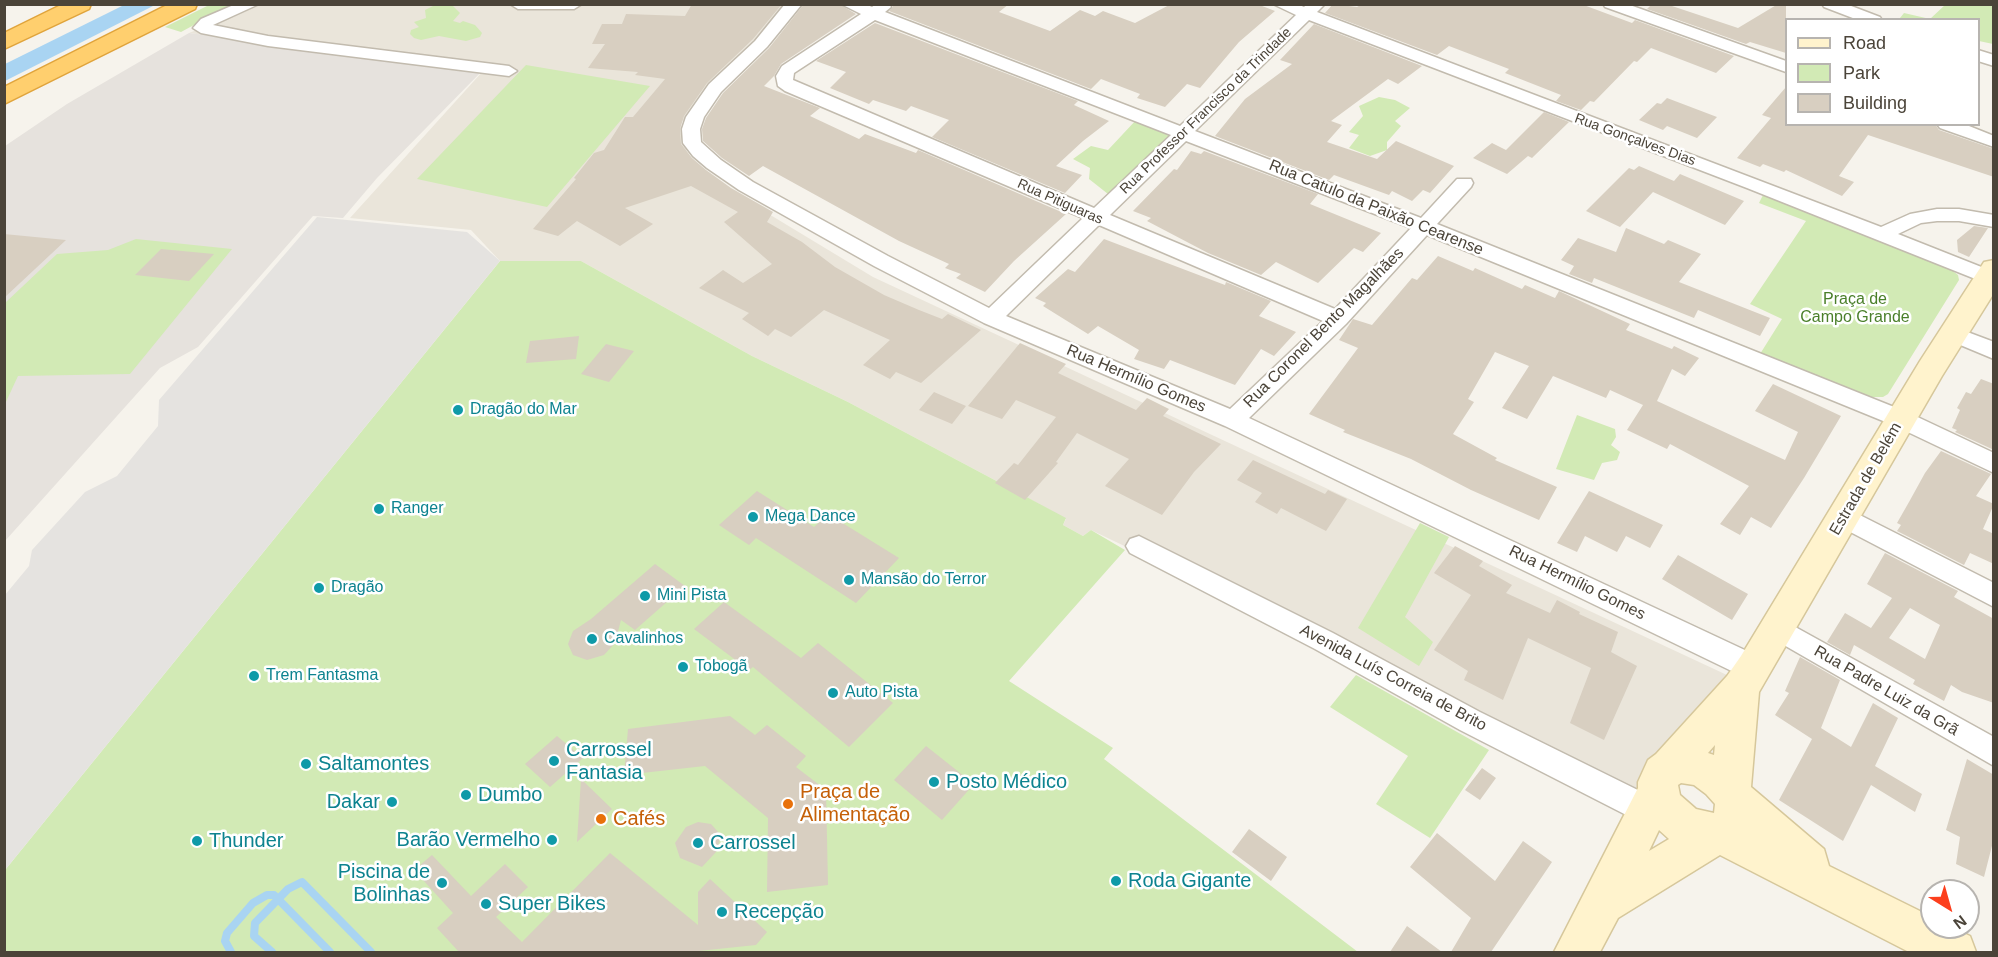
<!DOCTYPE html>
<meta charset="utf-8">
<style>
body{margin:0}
#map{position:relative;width:1998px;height:957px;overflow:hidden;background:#f6f3ec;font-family:Arial,sans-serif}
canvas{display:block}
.frame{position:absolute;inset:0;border:6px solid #4b4439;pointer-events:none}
.legend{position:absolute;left:1785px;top:18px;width:195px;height:108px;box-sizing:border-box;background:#fff;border:2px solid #b7b4b0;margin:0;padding:8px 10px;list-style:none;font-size:18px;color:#4b4439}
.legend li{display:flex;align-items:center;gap:12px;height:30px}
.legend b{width:30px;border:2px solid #b7b4b0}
.north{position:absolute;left:1920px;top:879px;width:60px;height:60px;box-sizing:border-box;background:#fff;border:2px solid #b7b4b0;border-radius:50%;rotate:143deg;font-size:16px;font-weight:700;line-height:24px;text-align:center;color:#4b4439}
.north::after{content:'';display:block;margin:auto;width:21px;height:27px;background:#fc3f1d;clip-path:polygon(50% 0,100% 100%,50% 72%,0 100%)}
</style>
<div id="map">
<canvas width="1998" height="957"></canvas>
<div class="frame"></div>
<ul class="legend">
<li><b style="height:8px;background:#fff3cd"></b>Road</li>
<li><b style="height:16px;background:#d2eab5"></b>Park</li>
<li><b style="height:16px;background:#d8cfc1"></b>Building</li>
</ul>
<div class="north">N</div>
</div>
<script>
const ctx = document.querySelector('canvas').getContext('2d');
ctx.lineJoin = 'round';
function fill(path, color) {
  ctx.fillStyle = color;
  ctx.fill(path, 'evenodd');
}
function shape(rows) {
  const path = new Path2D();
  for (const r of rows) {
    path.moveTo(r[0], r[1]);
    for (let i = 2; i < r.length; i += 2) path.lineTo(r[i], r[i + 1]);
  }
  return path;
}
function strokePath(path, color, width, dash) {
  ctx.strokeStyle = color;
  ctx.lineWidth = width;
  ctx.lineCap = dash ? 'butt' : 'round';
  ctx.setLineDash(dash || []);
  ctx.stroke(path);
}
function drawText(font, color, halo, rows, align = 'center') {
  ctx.font = font + ' Arial,sans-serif';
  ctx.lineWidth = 5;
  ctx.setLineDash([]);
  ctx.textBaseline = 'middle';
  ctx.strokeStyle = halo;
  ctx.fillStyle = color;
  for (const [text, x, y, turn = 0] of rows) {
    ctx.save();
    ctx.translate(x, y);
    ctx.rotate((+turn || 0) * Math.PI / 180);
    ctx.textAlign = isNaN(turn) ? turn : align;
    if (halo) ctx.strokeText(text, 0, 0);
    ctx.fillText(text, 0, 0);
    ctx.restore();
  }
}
fill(shape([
 [262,4,788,5,680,124,691,167,873,277,1742,682,1642,794,1091,530,1083,536,1063,525,1066,519,1004,485,848,402,752,356,581,261,500,261,471,230,350,218,483,71,189,33]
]), '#eae5da');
fill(shape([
 [189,33,483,70,377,178,343,218,313,216,198,347,160,368,5,541,5,146,67,104]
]), '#e6e2dd');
fill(shape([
 [209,5,245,5,207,18,181,32,165,27],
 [435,5,452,5,460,13,453,21,460,23,463,21,475,25,482,33,480,37,466,41,439,36,421,40,414,38,410,34,411,30,419,27,414,22,426,18,425,10],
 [1945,5,1993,5,1993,44,1979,41,1978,20,1905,20,1900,18,1904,13,1930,19],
 [526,65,650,86,547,207,417,179],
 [1379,97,1395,100,1410,108,1395,121,1401,126,1387,142,1387,150,1370,156,1349,148,1359,135,1349,132,1363,116,1359,106],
 [1137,119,1173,134,1108,194,1089,179,1090,168,1073,159,1091,146,1108,150],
 [1763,195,1945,265,1958,275,1959,280,1888,394,1883,397,1871,397,1760,354,1782,319,1750,304,1806,221,1759,203],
 [136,239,232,249,130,374,18,376,5,404,5,303,57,254,108,250],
 [500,261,581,261,752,356,848,402,1066,518,1063,525,1083,536,1091,530,1125,550,1009,681,1113,748,1104,759,1358,952,5,952,5,870],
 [1577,415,1615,429,1616,437,1611,445,1620,452,1617,460,1602,463,1594,480,1556,469],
 [1420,523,1449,537,1405,617,1433,642,1419,666,1358,628],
 [1356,675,1489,750,1430,838,1376,804,1408,756,1330,707]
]), '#d2eab5');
fill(shape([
 [317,217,467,232,500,261,5,870,5,595,29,566,32,550,85,492,117,476,158,426,159,400]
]), '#e5e3e0');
fill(shape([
 [124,5,155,5,5,81,5,64]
]), '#a9d4f2');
strokePath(shape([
 [231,952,225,941,227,933,253,903,267,895,274,895,330,952],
 [272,952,254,936,255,923,288,889,302,882,371,952]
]), '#a9d4f2', 8);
fill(shape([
 [692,4,782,4,753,39,707,83,684,116,680,129,681,144,692,158,706,170,731,188,773,212,767,222,802,242,835,267,884,295,919,310,942,319,948,314,981,330,921,383,896,372,890,379,863,365,890,340,824,310,791,337,775,329,768,336,742,319,749,313,699,288,723,270,743,283,772,264,724,222,738,212,691,186,625,208,653,224,620,246,577,221,558,236,533,229,576,179,574,178,594,153,604,150,625,117,633,117,665,79,635,75,638,72,588,68,605,44,592,44,602,24,622,24,626,14,685,16],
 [804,4,839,4,856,14,781,64,774,76,764,86,820,108,810,116,859,139,865,134,916,153,918,150,1066,214,1014,261,985,292,956,278,961,274,945,268,949,264,899,241,763,166,749,176,722,158,703,141,702,129,706,118,723,93,769,48],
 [892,4,1009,4,999,12,1050,31,1080,10,1095,16,1103,11,1135,23,1171,4,1257,4,1275,11,1239,42,1200,88,1187,84,1165,107,1137,98,1140,94,1101,79,1091,89,889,11,893,7],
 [1333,4,1357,7,1362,4,1581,4,1632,23,1635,20,1734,56,1716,73,1651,48,1637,62,1634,61,1594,102,1590,101,1581,110,1556,101,1561,95,1505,73,1509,69,1449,46,1437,55,1325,13],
 [1652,4,1666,4,1738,28,1778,4,1786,4,1786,53,1750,42,1746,44,1647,9],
 [875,23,1078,101,1074,105,1109,121,1083,141,1056,166,1082,175,1065,193,932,137,949,120,911,106,906,111,873,100,869,104,830,88,846,72,816,61],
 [1314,24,1422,66,1398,84,1388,79,1331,121,1342,125,1327,142,1377,159,1396,141,1454,166,1430,193,1423,190,1412,201,1392,191,1389,195,1334,175,1329,180,1215,136,1245,99,1292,64,1280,60],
 [1786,87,1786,124,1935,124,1939,130,1994,149,1994,177,1868,135,1839,176,1854,182,1842,196,1786,170,1784,172,1763,164,1760,167,1737,158,1771,118,1762,115],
 [1667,98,1717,117,1697,138,1667,126,1663,130,1639,120,1657,103,1661,104],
 [1544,112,1569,122,1532,158,1528,156,1507,174,1473,158,1492,143,1506,150],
 [1191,151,1201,154,1204,151,1318,194,1310,204,1381,233,1363,252,1354,248,1318,283,1276,262,1261,275,1208,253,1147,221,1151,218,1133,211,1174,169,1177,170],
 [1639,166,1674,181,1680,174,1744,201,1725,225,1653,192,1620,227,1586,211,1629,168,1634,170],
 [1974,226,1988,228,1969,257,1958,252,1957,240],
 [1626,228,1664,244,1668,240,1701,254,1679,282,1770,318,1760,336,1698,310,1694,318,1594,278,1592,283,1569,274,1574,266,1561,260,1578,238,1616,252],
 [4,234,66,240,4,298],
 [1104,239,1225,285,1226,282,1271,301,1259,316,1296,332,1274,356,1261,349,1235,385,1170,360,1164,369,1134,359,1139,350,1098,326,1088,334,1043,306,1046,303,1035,298,1068,269,1075,272],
 [161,249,214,254,189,281,135,275],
 [1438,256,1473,271,1475,268,1522,289,1525,285,1555,298,1559,291,1630,324,1626,330,1672,349,1674,346,1699,358,1685,376,1672,369,1657,401,1785,460,1798,432,1755,411,1773,384,1841,416,1804,478,1771,528,1751,517,1740,535,1720,524,1749,486,1670,444,1667,449,1627,430,1643,405,1610,390,1606,398,1553,376,1527,419,1502,408,1529,366,1495,352,1468,399,1474,402,1453,434,1497,458,1495,460,1557,487,1539,520,1471,490,1411,459,1343,432,1345,430,1309,414,1358,348,1339,340,1353,319,1372,325,1412,278,1417,280],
 [579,336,576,359,526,363,530,341],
 [1020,343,1066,364,1058,373,1136,410,1147,398,1169,409,1163,416,1221,444,1194,472,1162,515,1105,486,1129,459,1077,433,1056,462,1058,463,1025,500,995,483,1014,463,1018,465,1056,417,1016,400,1002,419,968,406],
 [606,344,634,351,609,382,581,374],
 [1981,379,1994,384,1994,450,1955,432,1957,430,1952,428,1960,410,1957,408,1966,392,1971,394],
 [934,392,966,406,952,424,919,410],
 [1941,451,1991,474,1976,496,1994,504,1983,529,1994,534,1994,564,1970,553,1964,565,1897,531,1901,525,1897,523,1909,502,1925,473],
 [1253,460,1325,494,1328,490,1347,499,1326,531,1281,508,1277,514,1255,502,1262,493,1237,480],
 [757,491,814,527,828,514,899,558,856,603,756,538,749,545,719,525],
 [1589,491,1663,525,1650,548,1626,536,1617,552,1585,536,1577,552,1557,543],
 [1455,546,1483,561,1479,566,1512,585,1506,593,1550,613,1557,600,1580,612,1579,614,1618,632,1611,652,1637,666,1604,740,1570,723,1591,668,1528,638,1503,700,1464,680,1468,671,1434,650,1471,595,1434,573],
 [1885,553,1958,591,1954,597,1994,619,1994,703,1962,692,1951,685,1944,701,1913,684,1915,680,1854,645,1850,655,1827,642,1845,613,1871,628,1892,598,1867,584],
 [1910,608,1940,625,1925,659,1889,638],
 [1678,555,1748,594,1732,620,1662,579],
 [655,564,685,586,635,630,621,620,615,643,604,655,587,660,573,655,568,644,573,631,591,619],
 [724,602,801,658,818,643,893,703,849,747,753,667,749,670,694,629],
 [1800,657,1840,680,1821,728,1851,747,1873,703,1898,718,1875,766,1922,794,1915,812,1871,785,1843,841,1779,800,1812,739,1775,715,1789,693,1785,691],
 [730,716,755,735,767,725,806,756,796,767,826,790,828,885,767,892,768,818,705,766,624,775,628,729],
 [557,736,583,758,550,787,525,764],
 [926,746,974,784,942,820,894,780],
 [1967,759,1994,775,1994,838,1984,877,1956,864,1960,837,1946,830],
 [1482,768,1496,778,1480,800,1465,790],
 [581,779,612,809,577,842],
 [698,822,711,824,719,833,720,839,716,852,702,867,680,858,675,843,686,827],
 [1249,829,1287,857,1271,881,1232,852],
 [1437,833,1495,881,1523,841,1552,862,1491,952,1451,952,1471,918,1410,867],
 [610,853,698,925,698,892,710,879,767,932,756,945,689,952,459,952,437,928,453,913,414,870,432,855,471,896,505,864,528,887,496,917,522,942],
 [1407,926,1442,952,1390,952]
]), '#d8cfc1');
const street = shape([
 [236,4,259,4,213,25,268,36,509,66,517,71,509,76,268,46,201,33,193,28,201,19,236,4],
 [510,4,582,4,574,9,518,9,510,4],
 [785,4,802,4,767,47,721,92,704,117,700,129,701,142,721,160,753,182,888,256,989,308,1083,218,785,91,778,86,776,76,782,66,861,14,841,4,865,4,872,7,876,4,889,4,891,7,885,12,1180,126,1296,15,1273,4,1297,4,1304,7,1307,4,1325,4,1317,12,1881,227,1910,214,1937,209,1959,209,1994,215,1994,227,1959,221,1937,221,1921,223,1898,234,1994,272,1994,282,1988,284,1747,188,1309,20,1195,131,1421,218,1457,179,1471,179,1473,183,1471,187,1437,224,1909,413,1994,453,1994,473,1893,425,1427,235,1346,324,1249,418,1764,659,1768,668,1764,677,1754,680,1744,677,1225,426,984,323,874,266,739,190,707,168,693,156,683,143,682,129,686,117,709,84,755,41,785,4],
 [875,20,1171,135,1094,208,793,80,794,73,875,20],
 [1186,141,1411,228,1335,309,1110,215,1186,141],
 [1099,225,1323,321,1230,409,1006,316,1099,225],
 [1603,4,1627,4,1786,61,1786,72,1605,7,1603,4],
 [1822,4,1846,4,1880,17,1882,20,1858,20,1824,7,1822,4],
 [1978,50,1994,55,1994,66,1978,61,1978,50],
 [1937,124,1964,124,1994,136,1994,147,1940,128,1937,124],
 [1954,327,1994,342,1994,359,1946,339,1943,334,1946,329,1954,327],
 [1844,507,1994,583,1994,607,1835,524,1832,517,1835,510,1844,507],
 [1139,536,1333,633,1480,712,1658,800,1662,810,1658,820,1647,824,1636,820,1460,730,1315,649,1130,553,1126,546,1130,539,1139,536],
 [1779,618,1994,737,1994,766,1770,637,1766,629,1770,621,1779,618]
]);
const secondary = shape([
 [1994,260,1994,293,1942,376,1759,692,1751,787,1824,849,1829,866,1932,917,1932,927,1951,927,1970,936,1976,952,1909,952,1720,855,1618,918,1600,952,1554,952,1638,788,1638,782,1648,760,1656,754,1727,676,1741,656,1920,361,1984,262,1994,260],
 [1715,745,1714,755,1708,753,1715,745],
 [1681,783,1694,785,1706,794,1715,804,1714,813,1696,809,1680,795,1678,785,1681,783],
 [1659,830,1669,839,1649,851,1659,830]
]);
const highway = shape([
 [63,4,91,4,89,9,4,49,4,33,63,4],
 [169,4,197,4,195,9,4,104,4,87,169,4]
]);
strokePath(street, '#c2bbae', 3);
strokePath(secondary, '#d6c79b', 3);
strokePath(highway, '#e0a43c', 3);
fill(street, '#fff');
fill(secondary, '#fff3cd');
fill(highway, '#ffcf6e');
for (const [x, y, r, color] of [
 [458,410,6,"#0f9aa8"],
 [379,509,6,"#0f9aa8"],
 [753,517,6,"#0f9aa8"],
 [849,580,6,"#0f9aa8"],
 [319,588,6,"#0f9aa8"],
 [645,596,6,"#0f9aa8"],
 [592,639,6,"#0f9aa8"],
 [683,667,6,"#0f9aa8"],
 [254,676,6,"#0f9aa8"],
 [833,693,6,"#0f9aa8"],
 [554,761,6,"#0f9aa8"],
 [306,764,6,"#0f9aa8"],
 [934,782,6,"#0f9aa8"],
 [466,795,6,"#0f9aa8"],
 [392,802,6,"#0f9aa8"],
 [788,804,6,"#e8710a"],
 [601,819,6,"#e8710a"],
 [552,840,6,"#0f9aa8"],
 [197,841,6,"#0f9aa8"],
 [698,843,6,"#0f9aa8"],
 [1116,881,6,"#0f9aa8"],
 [442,883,6,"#0f9aa8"],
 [486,904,6,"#0f9aa8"],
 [722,912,6,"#0f9aa8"]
]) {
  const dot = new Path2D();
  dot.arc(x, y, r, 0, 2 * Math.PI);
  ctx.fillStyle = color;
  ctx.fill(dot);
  strokePath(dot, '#fff', 2);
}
drawText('14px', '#4b4439', '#fff', [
 ["Rua Professor Francisco da Trindade",1206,111,-44],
 ["Rua Gonçalves Dias",1635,140,20],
 ["Rua Pitiguaras",1060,202,24]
]);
drawText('16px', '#4b4439', '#fff', [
 ["Rua Catulo da Paixão Cearense",1376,208,22],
 ["Rua Coronel Bento Magalhães",1324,328,-45],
 ["Rua Hermílio Gomes",1136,379,23],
 ["Estrada de Belém",1866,479,-60],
 ["Rua Hermílio Gomes",1577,583,26],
 ["Avenida Luís Correia de Brito",1393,678,28],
 ["Rua Padre Luiz da Grã",1886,691,30]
]);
drawText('16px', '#4a7f2a', '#fff', [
 ["Praça de",1855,300],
 ["Campo Grande",1855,318]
]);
drawText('16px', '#0d838f', '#fff', [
 ["Dragão do Mar",470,410],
 ["Ranger",391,509],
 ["Mega Dance",765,517],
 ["Mansão do Terror",861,580],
 ["Dragão",331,588],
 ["Mini Pista",657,596],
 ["Cavalinhos",604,639],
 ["Tobogã",695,667],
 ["Trem Fantasma",266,676],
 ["Auto Pista",845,693]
], 'left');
drawText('20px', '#0d838f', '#fff', [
 ["Carrossel",566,750],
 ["Fantasia",566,773],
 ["Saltamontes",318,764],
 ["Posto Médico",946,782],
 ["Dumbo",478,795],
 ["Dakar",380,802,"right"],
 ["Barão Vermelho",540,840,"right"],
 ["Thunder",209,841],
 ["Carrossel",710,843],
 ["Piscina de",430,872,"right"],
 ["Bolinhas",430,895,"right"],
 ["Roda Gigante",1128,881],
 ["Super Bikes",498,904],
 ["Recepção",734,912]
], 'left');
drawText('20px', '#c56008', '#fff', [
 ["Praça de",800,792],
 ["Alimentação",800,815],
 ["Cafés",613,819]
], 'left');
</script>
